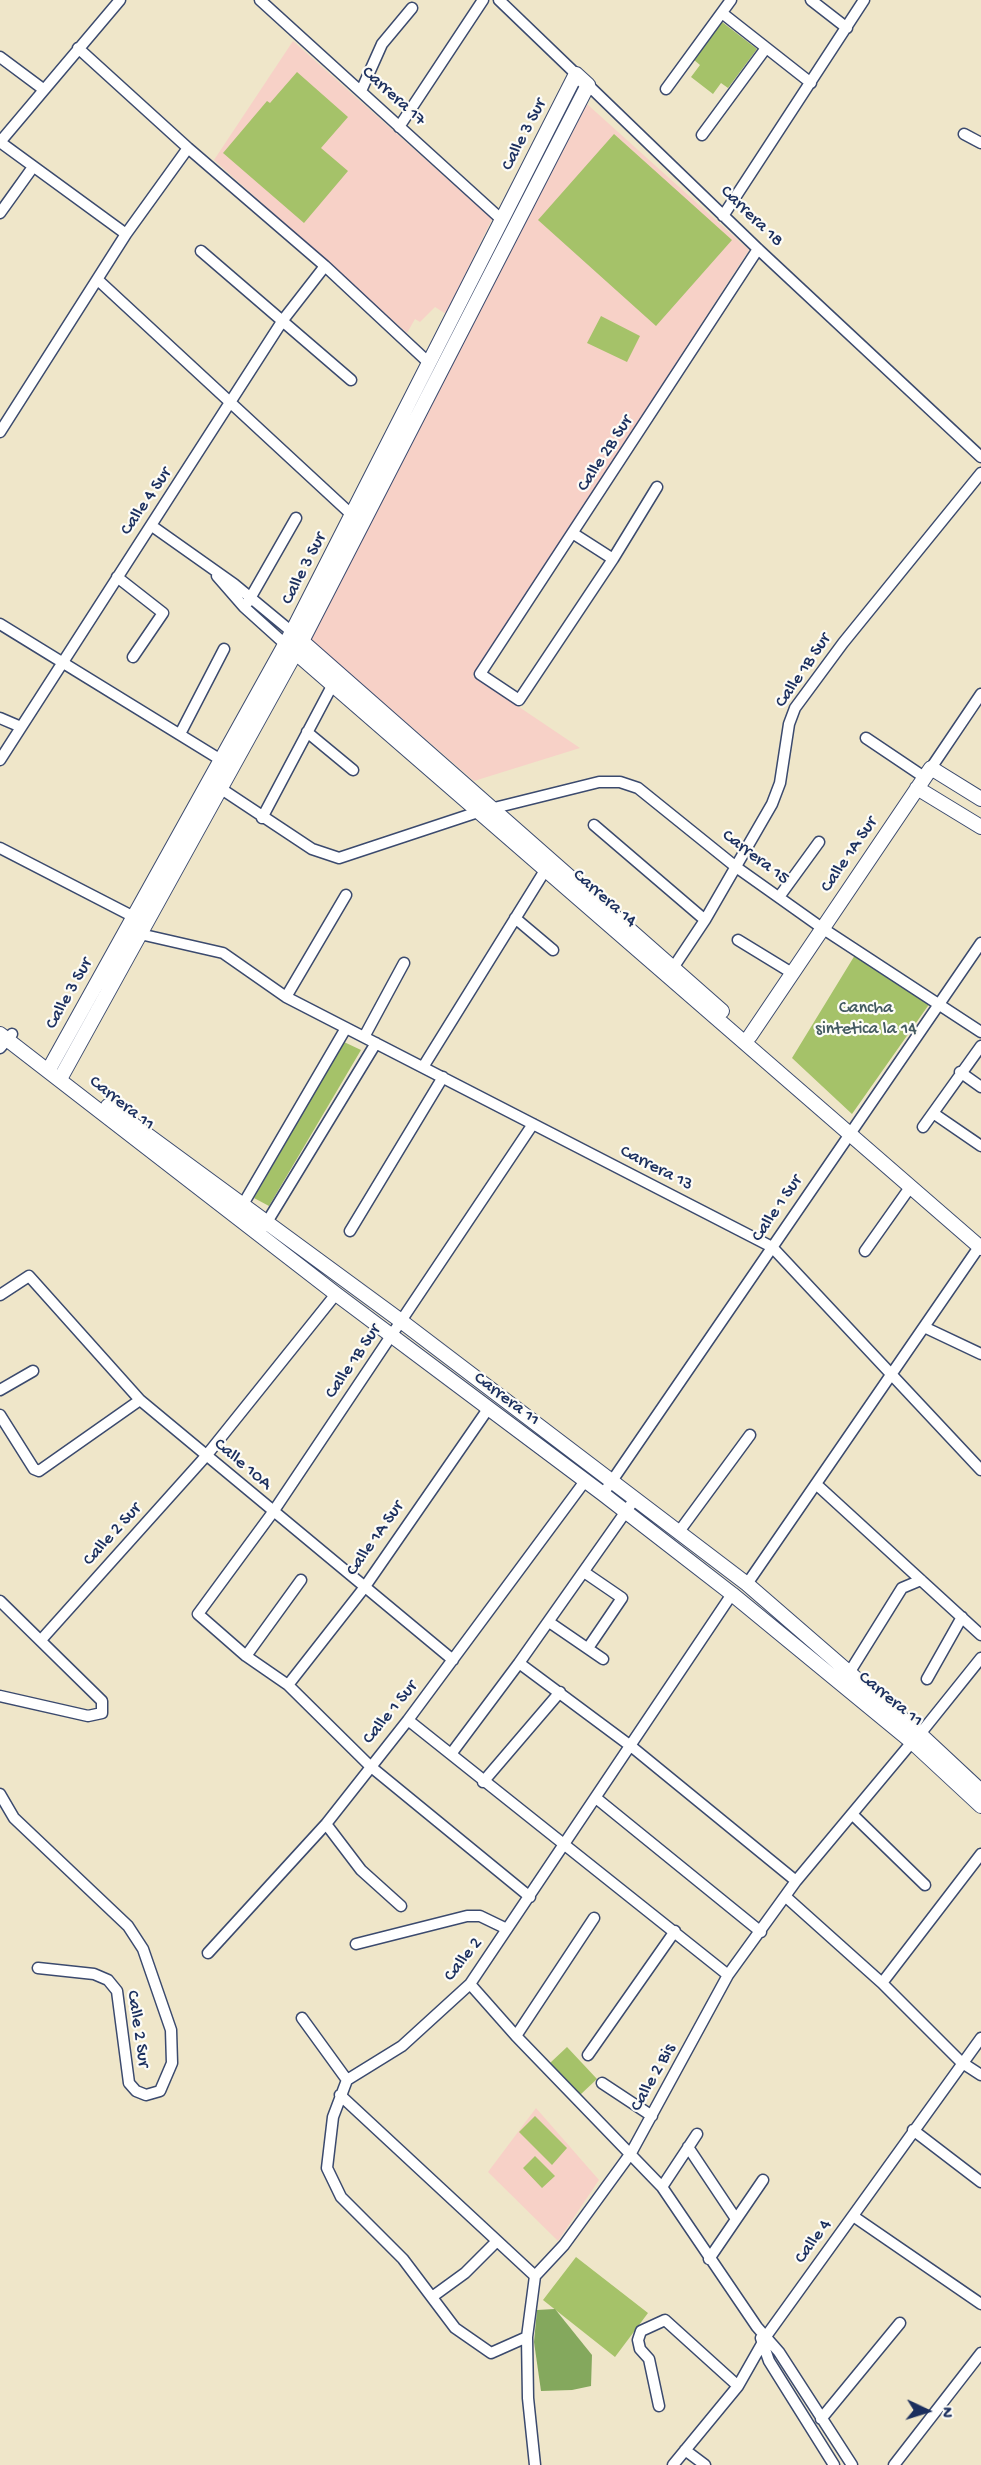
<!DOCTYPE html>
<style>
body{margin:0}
#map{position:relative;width:981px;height:2465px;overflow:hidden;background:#efe6c9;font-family:"Gochi Hand",sans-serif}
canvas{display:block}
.north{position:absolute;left:897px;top:2381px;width:60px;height:60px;-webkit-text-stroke:4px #fdfcf7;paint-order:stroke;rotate:94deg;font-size:16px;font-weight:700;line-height:24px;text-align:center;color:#1b2f5e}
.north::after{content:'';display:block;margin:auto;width:21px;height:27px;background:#1b2f5e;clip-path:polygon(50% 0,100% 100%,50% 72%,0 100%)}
</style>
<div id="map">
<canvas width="981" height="2465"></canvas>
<div class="north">N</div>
</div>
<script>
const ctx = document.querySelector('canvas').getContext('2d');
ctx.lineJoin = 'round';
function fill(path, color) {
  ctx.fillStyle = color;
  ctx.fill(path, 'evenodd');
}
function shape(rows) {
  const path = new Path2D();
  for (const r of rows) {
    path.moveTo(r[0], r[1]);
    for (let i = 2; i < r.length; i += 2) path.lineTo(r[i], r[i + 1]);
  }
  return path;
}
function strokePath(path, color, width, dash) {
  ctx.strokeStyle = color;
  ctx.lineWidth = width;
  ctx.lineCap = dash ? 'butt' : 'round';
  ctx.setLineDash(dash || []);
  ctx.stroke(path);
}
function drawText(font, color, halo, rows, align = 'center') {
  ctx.font = font + ' "Gochi Hand",sans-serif';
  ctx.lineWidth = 4.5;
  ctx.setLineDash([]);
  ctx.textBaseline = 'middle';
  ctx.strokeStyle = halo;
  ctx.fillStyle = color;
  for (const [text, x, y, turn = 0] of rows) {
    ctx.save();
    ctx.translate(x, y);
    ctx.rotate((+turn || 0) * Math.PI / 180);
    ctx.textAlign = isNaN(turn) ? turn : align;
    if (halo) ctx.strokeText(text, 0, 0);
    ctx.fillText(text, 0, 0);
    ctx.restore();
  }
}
fill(shape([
 [293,41,492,219,446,314,435,307,420,322,415,319,407,333,214,160],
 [587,104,749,250,473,676,580,748,474,781,309,638],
 [536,2108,599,2180,558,2241,488,2172]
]), '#f7d1c7');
fill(shape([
 [722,22,757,49,728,88,721,83,713,94,691,77,700,65,693,59],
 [297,72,348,117,321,148,348,171,304,223,223,153,267,101,270,103],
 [614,134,732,240,656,326,538,220],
 [601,316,640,336,627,362,587,343],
 [855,955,930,1003,852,1114,792,1058],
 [344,1042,361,1050,269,1206,254,1198],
 [567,2047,597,2079,580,2095,550,2063],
 [535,2116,567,2148,552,2165,519,2132],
 [535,2156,555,2176,542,2188,523,2168],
 [576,2257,648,2313,615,2357,543,2300]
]), '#a5c269');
fill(shape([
 [555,2309,592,2355,591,2386,572,2390,541,2391,534,2342,537,2310]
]), '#84a85d');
const street = shape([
 [260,0,502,220],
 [499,0,576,74],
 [811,0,847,28],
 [722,13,811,83],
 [78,48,188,148,325,266,429,363],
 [0,57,43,89],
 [588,85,758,249,981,457],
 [666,89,731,0],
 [361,91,382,44,412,8],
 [399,127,483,0],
 [964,134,981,143],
 [702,135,766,48],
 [0,142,120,0],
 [0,142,126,234],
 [0,213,33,167],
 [723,216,864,0],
 [201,251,351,380],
 [98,280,352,515],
 [0,432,126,234,188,148],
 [657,487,613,559,519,700,480,674,758,249],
 [152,526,234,584,292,632],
 [574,534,613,559],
 [217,576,244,607,285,644],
 [117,577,163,613,133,657],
 [248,602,296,518],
 [0,624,221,760],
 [0,718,21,727],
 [307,732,353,770],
 [180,734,224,649],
 [866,738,924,777],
 [0,760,283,320,325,266],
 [931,768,981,694],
 [220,788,312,849,339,858,478,812,599,782,620,782,638,788,736,867,822,928,981,1032],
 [262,818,333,684],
 [594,825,705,920],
 [0,848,134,917],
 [779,897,819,842],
 [515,918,553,950],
 [140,934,223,953,286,997,772,1247,981,1470],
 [738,940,792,973],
 [669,974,705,920,772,804,780,783,789,724,795,708,843,643,981,473],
 [286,997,346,895],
 [364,1037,404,963],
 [0,1048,12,1034],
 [423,1067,549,864],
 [960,1072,981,1087],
 [933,1113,981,1146],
 [923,1127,981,1046],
 [242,1206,346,1028],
 [264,1227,376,1043],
 [350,1231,443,1077],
 [865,1251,911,1186],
 [0,1295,29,1276,140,1400,453,1660],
 [924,1327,981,1354],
 [0,1390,33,1371],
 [0,1415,34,1469,39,1471,140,1400],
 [816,1484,981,1635],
 [603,1494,981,943],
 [678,1533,750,1435],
 [584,1572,622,1598,588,1648],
 [747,1584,981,1244],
 [0,1601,102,1701,102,1713,88,1716,0,1696],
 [549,1622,603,1659],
 [41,1640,206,1456,336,1294],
 [246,1656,301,1580],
 [519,1663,632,1747,796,1881],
 [849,1673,902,1588,921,1580],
 [927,1679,962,1617],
 [288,1685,364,1588,488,1409],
 [408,1720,728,1975],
 [920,1734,981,1658],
 [451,1754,519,1663,634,1500],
 [483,1782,560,1692],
 [0,1794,14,1818,128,1926,143,1949,171,2030,172,2063,160,2091,146,2095,136,2091,129,2083,117,1991,108,1980,94,1974,38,1968],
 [596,1798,761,1932],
 [852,1814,925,1885],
 [326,1824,361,1870,401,1906],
 [530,1897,370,1766,288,1685,246,1656,198,1614,273,1512,533,1124],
 [786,1897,882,1983,961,2062,981,2075],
 [356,1944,467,1916,480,1916,507,1929],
 [208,1953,326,1824,408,1720,585,1481],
 [882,1983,981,1854],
 [470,1984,516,2036,662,2187,757,2327,779,2352,852,2465],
 [302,2018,347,2080],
 [516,2036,594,1918],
 [588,2055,675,1931],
 [602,2083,652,2116],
 [340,2095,535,2276],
 [913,2130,981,2182],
 [688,2147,736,2219],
 [662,2187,697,2134],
 [853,2216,981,2304],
 [709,2259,763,2180],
 [432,2297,465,2273,497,2241],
 [527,2337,491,2353,455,2328,403,2259,341,2197,327,2168,333,2117,347,2080,402,2046,470,1984,732,1594],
 [761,2338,769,2361,834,2465],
 [659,2406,649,2359,640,2349,638,2340,641,2331,665,2320,738,2386],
 [821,2419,900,2323],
 [685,2450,705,2465],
 [535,2465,528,2398,527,2337,535,2276,564,2245,631,2153,728,1975,796,1881,912,1742],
 [673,2465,738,2386,767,2335,981,2038],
 [894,2465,981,2353]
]);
const secondary = shape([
 [295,635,722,1011],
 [289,647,981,1248],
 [917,788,981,827],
 [0,1034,336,1294,603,1494,732,1594,912,1742,981,1806],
 [750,1036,931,768,981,799],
 [48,1071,292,632,576,74,588,85,302,641,60,1079],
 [108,1106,401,1321,747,1584,920,1734,981,1791]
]);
strokePath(street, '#3b4a6e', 13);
strokePath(secondary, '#3b4a6e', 16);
strokePath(street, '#fff', 10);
strokePath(secondary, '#fff', 14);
drawText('18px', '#1b2f5e', '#fdfcf7', [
 ["Carrera 17",393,97,42],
 ["Calle 3 Sur",525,135,-63],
 ["Carrera 18",751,217,44],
 ["Calle 2B Sur",606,454,-57],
 ["Calle 4 Sur",147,502,-56],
 ["Calle 3 Sur",305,569,-63],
 ["Calle 1B Sur",804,671,-56],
 ["Calle 1A Sur",850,855,-56],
 ["Carrera 15",755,858,37],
 ["Carrera 14",604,899,41],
 ["Calle 3 Sur",70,994,-61],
 ["Carrera 11",121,1104,38],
 ["Carrera 13",656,1169,27],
 ["Calle 1 Sur",778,1209,-56],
 ["Calle 1B Sur",354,1362,-56],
 ["Carrera 11",506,1400,37],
 ["Calle 10A",242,1465,40],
 ["Calle 2 Sur",113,1535,-48],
 ["Calle 1A Sur",376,1539,-55],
 ["Carrera 11",890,1700,39],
 ["Calle 1 Sur",391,1713,-51],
 ["Calle 2",464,1960,-52],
 ["Calle 2 Sur",137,2029,81],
 ["Calle 2 Bis",654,2078,-61],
 ["Calle 4",814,2242,-54]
]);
drawText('18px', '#445b61', '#fdfcf7', [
 ["Cancha",866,1009],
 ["sintetica la 14",866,1030]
]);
</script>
